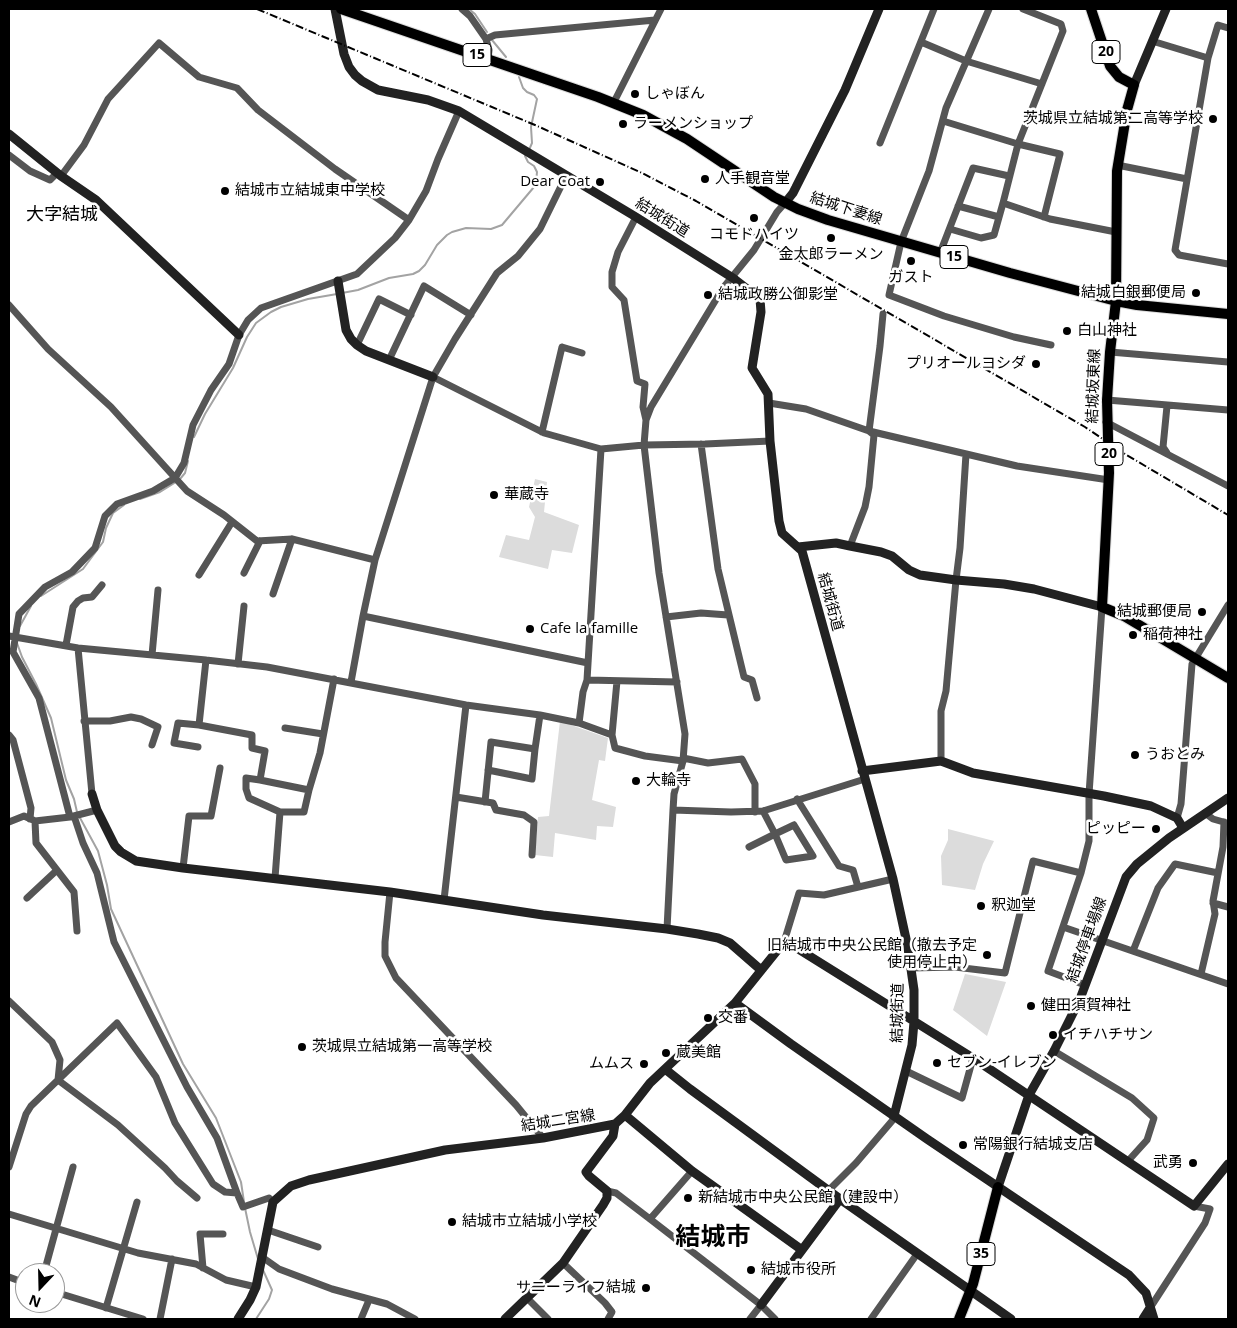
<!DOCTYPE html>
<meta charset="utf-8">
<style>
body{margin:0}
#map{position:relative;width:1237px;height:1328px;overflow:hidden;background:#fff;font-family:"Open Sans",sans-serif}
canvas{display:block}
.frame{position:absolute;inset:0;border:10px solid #000;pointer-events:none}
.north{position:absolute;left:15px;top:1263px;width:50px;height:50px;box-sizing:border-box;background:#fff;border:1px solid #999;border-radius:50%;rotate:201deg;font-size:14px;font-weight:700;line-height:20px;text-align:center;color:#000}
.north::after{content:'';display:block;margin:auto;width:18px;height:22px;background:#000;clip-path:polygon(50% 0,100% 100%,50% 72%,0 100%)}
</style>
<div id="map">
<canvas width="1237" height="1328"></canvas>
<div class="frame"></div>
<div class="north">N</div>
</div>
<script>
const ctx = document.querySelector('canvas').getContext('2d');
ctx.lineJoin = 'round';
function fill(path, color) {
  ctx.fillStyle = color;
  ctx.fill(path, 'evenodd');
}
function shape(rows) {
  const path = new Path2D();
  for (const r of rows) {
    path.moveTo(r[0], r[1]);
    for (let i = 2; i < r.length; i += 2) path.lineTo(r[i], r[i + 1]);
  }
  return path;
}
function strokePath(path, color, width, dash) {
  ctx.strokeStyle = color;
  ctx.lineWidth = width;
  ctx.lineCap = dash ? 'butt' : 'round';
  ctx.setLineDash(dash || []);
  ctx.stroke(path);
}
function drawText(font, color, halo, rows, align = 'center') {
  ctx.font = font + ' "Open Sans","Noto Sans JP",sans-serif';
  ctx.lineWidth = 5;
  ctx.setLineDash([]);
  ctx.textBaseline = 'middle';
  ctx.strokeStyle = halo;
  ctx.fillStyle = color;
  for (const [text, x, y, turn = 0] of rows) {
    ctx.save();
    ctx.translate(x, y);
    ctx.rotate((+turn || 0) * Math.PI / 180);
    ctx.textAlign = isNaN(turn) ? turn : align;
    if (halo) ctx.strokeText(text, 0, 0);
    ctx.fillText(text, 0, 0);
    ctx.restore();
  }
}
fill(shape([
 [535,479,547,482,544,512,579,525,572,553,552,550,548,569,499,557,506,535,529,540,535,517,529,507],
 [560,721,608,738,605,761,599,760,592,800,616,807,613,827,597,826,596,840,555,833,553,857,535,855,538,817,549,816],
 [948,829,994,841,983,864,975,890,942,885,941,856,948,840],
 [965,974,1006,982,987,1036,953,1010]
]), '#dcdcdc');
strokePath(shape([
 [469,9,475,14,487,32],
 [492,40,506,57],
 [519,77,523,88,527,92,534,95,537,99,531,127,532,143,529,150],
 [342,293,358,290,389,278,413,274,419,271,425,265,437,245,447,235,452,232,466,228,491,229,502,225,534,187,536,182,537,172,534,166,528,162,525,156,526,154],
 [194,437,205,414,233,368,247,337,256,323,271,312,281,307,308,299,337,294],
 [180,479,185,473,188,461],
 [140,499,160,492,176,482],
 [41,596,83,569,103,542,106,528,113,513,124,505],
 [20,626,31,606],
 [17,643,22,657,36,684,51,718,66,780,74,799,77,812],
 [79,816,98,851,107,885,111,909,183,1064,216,1118,241,1182,244,1202],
 [245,1208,250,1232,258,1259],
 [256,1319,269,1299,272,1290,263,1270]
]), '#a3a3a3', 2);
const primary = shape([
 [341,9,598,97,643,115,687,139,774,197,798,209,828,220,1010,273,1116,301,1137,305,1228,314],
 [1091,9,1110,66,1119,77,1134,85,1127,110,1117,171,1116,301,1110,352,1107,400,1109,473,1102,607,1124,616,1228,678],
 [959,1319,973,1284,998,1187]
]);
strokePath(primary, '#dbdbdb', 12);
strokePath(shape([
 [462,9,470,16,486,39,489,50,488,59],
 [989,9,946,108,929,171,901,242,889,295,944,316,1014,337,1051,345],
 [1023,9,1061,24,1063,31,1018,144,1003,203,1050,219,1116,232],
 [486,39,495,35,655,20],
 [1152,41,1208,58,1218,25,1228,28],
 [921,42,966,61,1042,84],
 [1208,58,1175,250,1179,255,1228,264],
 [614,102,661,9],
 [943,121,1018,144,1060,154,1044,217],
 [880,143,934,9],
 [9,155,30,171,50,180,57,173],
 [1117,165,1187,179],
 [61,176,84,145,108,99,159,43,199,77,237,88,258,110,335,169,409,220],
 [958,206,999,217],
 [636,217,618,252,612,272,612,287,624,300,637,381,645,384,643,407,646,420],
 [950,229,981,238,994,235,1003,203],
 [940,253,973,168,1009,176],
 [9,305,48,349,111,407,187,491,224,515,257,541,292,539,375,560],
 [357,345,379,299,411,315],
 [1110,352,1228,362],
 [389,360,424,286,471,315],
 [433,377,544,433,601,449,644,445,705,444,770,441],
 [1107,400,1228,410],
 [769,403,806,409,869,431,1017,466,1109,480],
 [1106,422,1228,486],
 [542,432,562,347,582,353],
 [701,444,718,569,744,677,752,680,757,698],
 [1167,453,1163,447,1167,406],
 [850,546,865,507,869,487,874,435,869,431,880,346,883,314],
 [244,573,260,541],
 [199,575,232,522],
 [273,594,292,539],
 [363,616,588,663],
 [666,617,701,613,728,615],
 [9,636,78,648,206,660,267,667,466,705,540,715,579,723,612,735,615,748,645,756,683,761],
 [66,645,73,607,78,601,83,598,92,597,102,585],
 [78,648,92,794],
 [152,655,158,590],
 [206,660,199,725,252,735,252,748,265,751,260,780,246,778,246,789,249,798,280,812,275,878],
 [238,664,244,606],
 [587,680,677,682],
 [351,682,363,616,375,560,433,377,455,339,497,273,518,256,540,229,566,176],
 [84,721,110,721,131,717,141,719,158,727,152,745],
 [579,723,583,692,587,680,601,449],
 [285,728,323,734],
 [9,735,13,740,31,808,30,819],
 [612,735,617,681],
 [198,747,174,743,178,723,199,725],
 [683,758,708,763,742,759,755,784,755,812],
 [941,761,941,711,946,691,956,580,960,548,966,454],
 [488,770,532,779,535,749],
 [260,780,309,790,304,812,280,812],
 [309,790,320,753,334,679],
 [456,797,493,803,496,810,524,815,534,822,532,855],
 [797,799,839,866,853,870,858,887],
 [485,802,491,742,535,749,540,715],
 [673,810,731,812,763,811,865,779],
 [1205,813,1213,819,1227,823],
 [74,816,83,843,97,873,114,942,187,1087,217,1138,237,1193],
 [70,817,39,698,13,652,19,614,45,587,72,572,95,548,105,516,117,504,153,491,175,478,184,463,193,425,211,390,229,364,239,335,248,320,261,308,357,274,395,238,409,220,426,191,438,159,459,111],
 [1177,818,1181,804,1192,664,1228,605],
 [9,822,24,816,33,820],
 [794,825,813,856,786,860,775,834,794,825],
 [749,847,775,834,763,811],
 [183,868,189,816,211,816,220,768],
 [390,892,385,942,385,956,396,978,516,1105,543,1138],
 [27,898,57,870],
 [444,900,466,705],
 [1213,903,1228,907],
 [1063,927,1228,984],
 [667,929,673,810,674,794,683,761,685,734,659,573,644,445,646,420,651,407,723,288,754,250,777,212,785,203],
 [77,931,74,892,36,843,35,821,70,817,97,810],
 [784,942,799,893,824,895,893,879],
 [1133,951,1158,888,1175,864,1218,873],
 [911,968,955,967,1005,973,1033,861,1081,873],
 [1201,974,1215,914,1213,901,1223,847,1224,822],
 [1085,985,1048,971,1081,873,1089,841,1089,794,1102,607],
 [9,1001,52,1042,60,1060,58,1080,118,1125,165,1168,177,1181,197,1198],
 [1054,1051,1132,1098,1154,1118,1147,1140,1128,1161],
 [906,1071,962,1098,973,1058],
 [9,1167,26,1114,31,1106,117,1023,156,1077,175,1123,213,1184,225,1192,237,1193,243,1207,269,1198,273,1202],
 [607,1191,616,1193,650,1219,761,1305,775,1319],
 [828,1191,856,1163,892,1121,894,1116],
 [9,1214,138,1253,196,1264,226,1280,256,1287],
 [650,1219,692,1171],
 [268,1230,318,1247],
 [262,1257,279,1269,332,1289,387,1304,415,1319],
 [563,1263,605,1303,612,1312,608,1319],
 [203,1268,200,1234,223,1234],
 [44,1273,73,1167],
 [9,1277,25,1283],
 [55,1292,143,1319],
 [527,1298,548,1319],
 [106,1308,137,1202],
 [1150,1308,1205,1223,1210,1209,1194,1206],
 [160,1319,172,1259],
 [361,1319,369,1300],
 [750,1319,761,1305],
 [871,1319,917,1254]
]), '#555', 7);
strokePath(shape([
 [335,9,344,54,349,67,355,75,362,81,378,90,428,100,459,111,636,217,733,278,760,299,761,312,752,368,768,394,770,441,779,521,782,533,802,551,893,879,908,948,914,990,914,1022,912,1045,894,1116],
 [1134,85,1166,9],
 [9,134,61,176,96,200,239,335],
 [785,203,793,193,845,90,879,9],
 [338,281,346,330,351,339,357,345,366,351,433,377],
 [798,547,836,543,850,546,881,552,892,556,909,570,920,575,956,580,1004,584,1034,589,1102,607],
 [862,771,941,761,973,773,1104,796,1151,806,1177,818,1183,828],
 [92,794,97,810,115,846,121,852,136,861,183,868,390,892,543,915,667,929,698,934,718,938,730,943,761,970],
 [735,1003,791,1044,927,1139,1129,1275,1146,1293,1154,1319],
 [665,1069,690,1089,840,1199,1011,1319],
 [625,1115,692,1171,802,1250],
 [998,1187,1029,1095,1054,1051,1080,999,1126,877,1137,864,1169,838,1228,798],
 [761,1305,840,1199],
 [238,1319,250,1300,256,1287,273,1202,291,1186,309,1180,445,1150,543,1138,615,1124,625,1115,650,1083,735,1003,784,942,787,942,973,1058,1194,1206,1228,1164],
 [505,1319,563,1263,603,1205,607,1198,607,1191,589,1176,586,1172,613,1136,615,1124],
 [1143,1319,1150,1308]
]), '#222', 9);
strokePath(primary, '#000', 10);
strokePath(shape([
 [257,9,535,125,642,173,696,201,1085,427,1125,454,1228,515]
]), '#000', 2, [8, 2.5, 1, 2.5]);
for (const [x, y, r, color] of [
 [635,94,5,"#000"],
 [1213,119,5,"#000"],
 [623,124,5,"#000"],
 [705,179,5,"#000"],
 [600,182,5,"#000"],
 [225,191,5,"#000"],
 [754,218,5,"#000"],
 [831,238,5,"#000"],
 [911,261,5,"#000"],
 [1196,293,5,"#000"],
 [708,295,5,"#000"],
 [1067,331,5,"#000"],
 [1036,364,5,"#000"],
 [494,495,5,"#000"],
 [1202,612,5,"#000"],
 [530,629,5,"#000"],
 [1133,635,5,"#000"],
 [1135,755,5,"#000"],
 [636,781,5,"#000"],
 [1156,829,5,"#000"],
 [981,906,5,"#000"],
 [987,955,5,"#000"],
 [1031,1006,5,"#000"],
 [708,1018,5,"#000"],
 [1053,1035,5,"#000"],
 [302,1047,5,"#000"],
 [666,1053,5,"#000"],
 [937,1063,5,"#000"],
 [644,1064,5,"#000"],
 [963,1145,5,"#000"],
 [1193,1163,5,"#000"],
 [688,1198,5,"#000"],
 [452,1222,5,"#000"],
 [751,1270,5,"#000"],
 [646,1288,5,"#000"]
]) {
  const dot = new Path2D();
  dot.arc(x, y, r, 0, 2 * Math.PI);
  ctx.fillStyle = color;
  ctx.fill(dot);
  strokePath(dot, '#fff', 2);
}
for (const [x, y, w] of [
 [1106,52,28],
 [477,55,28],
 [954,257,28],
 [1109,454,28],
 [981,1254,28]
]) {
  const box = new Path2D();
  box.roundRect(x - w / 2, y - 11.5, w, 23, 4);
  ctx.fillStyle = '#fff';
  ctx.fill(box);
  strokePath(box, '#000', 1);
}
drawText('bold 14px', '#000', null, [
 ["20",1106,52],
 ["15",477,55],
 ["15",954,257],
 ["20",1109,454],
 ["35",981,1254]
]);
drawText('15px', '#000', '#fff', [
 ["しゃぼん",645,94],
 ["茨城県立結城第二高等学校",1203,119,"right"],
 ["ラーメンショップ",633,124],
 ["人手観音堂",715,179],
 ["Dear Coat",590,182,"right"],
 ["結城市立結城東中学校",235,191],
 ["コモドハイツ",754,235,"center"],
 ["金太郎ラーメン",831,255,"center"],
 ["ガスト",911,278,"center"],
 ["結城白銀郵便局",1186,293,"right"],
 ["結城政勝公御影堂",718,295],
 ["白山神社",1077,331],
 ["プリオールヨシダ",1026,364,"right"],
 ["華蔵寺",504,495],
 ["結城郵便局",1192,612,"right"],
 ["Cafe la famille",540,629],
 ["稲荷神社",1143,635],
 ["うおとみ",1145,755],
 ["大輪寺",646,781],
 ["ピッピー",1146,829,"right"],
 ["釈迦堂",991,906],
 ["旧結城市中央公民館（撤去予定",977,946,"right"],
 ["使用停止中）",977,963,"right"],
 ["健田須賀神社",1041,1006],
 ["交番",718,1018],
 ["イチハチサン",1063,1035],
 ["茨城県立結城第一高等学校",312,1047],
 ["蔵美館",676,1053],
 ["セブン-イレブン",947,1063],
 ["ムムス",634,1064,"right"],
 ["常陽銀行結城支店",973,1145],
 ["武勇",1183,1163,"right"],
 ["新結城市中央公民館（建設中）",698,1198],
 ["結城市立結城小学校",462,1222],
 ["結城市役所",761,1270],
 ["サニーライフ結城",636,1288,"right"]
], 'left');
drawText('15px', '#000', '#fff', [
 ["結城下妻線",846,209,18],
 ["結城街道",662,218,32],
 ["結城坂東線",1094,386,-88],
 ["結城街道",830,602,75],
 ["結城停車場線",1087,940,-70],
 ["結城街道",898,1013,-89],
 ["結城二宮線",558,1121,-9]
]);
drawText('18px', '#000', '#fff', [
 ["大字結城",62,215]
]);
drawText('bold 25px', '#000', '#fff', [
 ["結城市",713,1238]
]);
</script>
